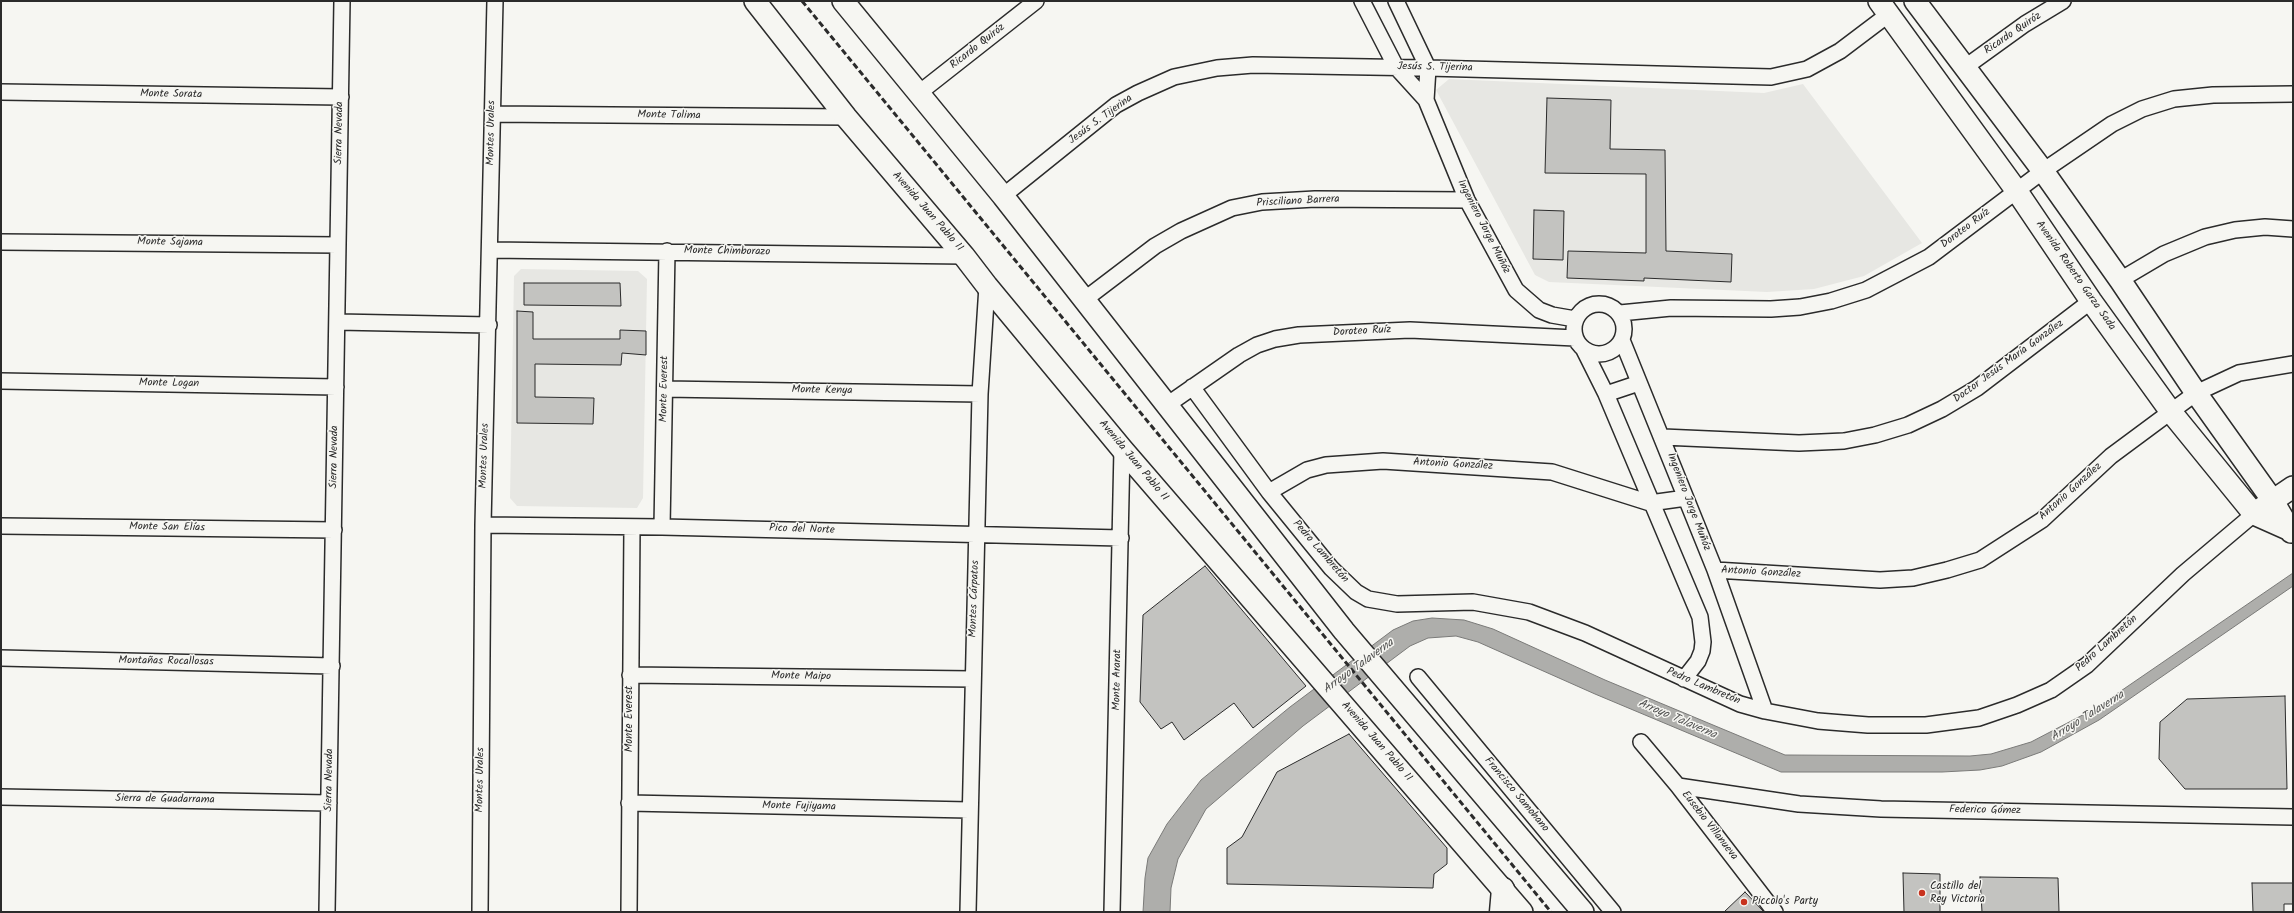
<!DOCTYPE html>
<meta charset="utf-8">
<style>
body{margin:0}
#map{position:relative;width:2294px;height:913px;overflow:hidden;background:#f6f6f2;font-family:Kalam,sans-serif}
canvas{display:block}
.frame{position:absolute;inset:0;border:2px solid #2b2b2b;pointer-events:none}
</style>
<div id="map">
<canvas width="2294" height="913"></canvas>
<div class="frame"></div>
</div>
<script>
const ctx = document.querySelector('canvas').getContext('2d');
ctx.lineJoin = 'round';
function fill(path, color) {
  ctx.fillStyle = color;
  ctx.fill(path, 'evenodd');
}
function shape(rows) {
  const path = new Path2D();
  for (const r of rows) {
    if (r.length === 3) {
      path.moveTo(r[0] + r[2], r[1]);
      path.arc(r[0], r[1], r[2], 0, 2 * Math.PI);
      continue;
    }
    path.moveTo(r[0], r[1]);
    for (let i = 2; i < r.length; i += 2) path.lineTo(r[i], r[i + 1]);
  }
  return path;
}
function strokePath(path, color, width, dash) {
  ctx.strokeStyle = color;
  ctx.lineWidth = width;
  ctx.lineCap = dash ? 'butt' : 'round';
  ctx.setLineDash(dash || []);
  ctx.stroke(path);
}
function drawText(font, color, halo, rows, align = 'center') {
  ctx.font = font + ' Kalam,sans-serif';
  ctx.lineWidth = 3;
  ctx.setLineDash([]);
  ctx.textBaseline = 'middle';
  ctx.strokeStyle = halo;
  ctx.fillStyle = color;
  for (const [text, x, y, turn = 0] of rows) {
    ctx.save();
    ctx.translate(x, y);
    ctx.rotate((+turn || 0) * Math.PI / 180);
    ctx.textAlign = isNaN(turn) ? turn : align;
    if (halo) ctx.strokeText(text, 0, 0);
    ctx.fillText(text, 0, 0);
    ctx.restore();
  }
}
fill(shape([
 [1449,79,1764,93,1803,84,1922,243,1864,276,1814,289,1767,292,1549,282,1535,275,1436,90],
 [521,269,638,271,647,279,643,498,637,508,517,506,510,498,514,276]
]), '#e7e7e3');
const water = shape([
 [2293,573,2293,586,2099,720,2041,752,2002,766,1980,770,1942,772,1781,772,1595,694,1478,642,1456,636,1428,638,1410,646,1303,726,1206,809,1178,859,1171,888,1170,912,1143,912,1145,878,1148,858,1167,824,1201,780,1290,707,1393,630,1413,621,1432,618,1464,620,1493,629,1605,680,1785,755,1970,756,1991,754,2031,742,2096,708,2293,573]
]);
fill(water, '#aeaeab');
strokePath(water, '#7a7a78', 1);
const building = shape([
 [1547,98,1611,100,1610,149,1665,150,1666,251,1732,254,1731,282,1644,278,1644,281,1567,278,1568,251,1646,253,1646,174,1545,173,1547,98],
 [1534,210,1564,211,1563,260,1533,259,1534,210],
 [524,283,620,283,621,306,524,305,524,283],
 [517,311,533,312,533,339,620,339,620,330,646,331,646,355,622,353,621,365,535,364,535,397,594,398,593,424,517,423,517,311],
 [1205,566,1306,686,1253,728,1234,703,1184,740,1172,722,1161,729,1140,702,1143,615,1205,566],
 [2285,696,2287,789,2185,789,2159,759,2160,722,2187,699,2285,696],
 [1349,734,1447,848,1447,864,1434,874,1433,888,1227,884,1227,848,1242,837,1277,772,1349,734],
 [1903,873,1940,874,1940,912,1904,912,1903,873],
 [1980,877,2058,878,2059,912,1982,912,1980,877],
 [2252,883,2293,883,2293,904,2284,904,2284,912,2253,912,2252,883],
 [1745,892,1764,912,1724,912,1745,892]
]);
fill(building, '#c3c3c0');
strokePath(building, '#2b2b2b', 1);
const street = shape([
 [1362,1,1396,67,1426,100,1467,200,1516,290,1539,310,1552,315,1575,319],
 [1396,1,1428,68,1426,100],
 [1964,68,2025,24,2063,1],
 [1,92,341,97],
 [919,93,1036,1],
 [493,114,846,117],
 [1003,196,1116,105,1138,93,1174,77,1217,68,1253,65,1428,68,1771,77,1807,69,1840,51,1889,14],
 [1,242,338,245],
 [490,250,964,256],
 [2120,280,2164,254,2205,237,2235,230,2265,227,2293,229],
 [1084,300,1155,246,1181,231,1232,208,1262,202,1315,199,1467,200],
 [1599,329,25],
 [1620,313,1671,308,1771,309,1800,307,1831,301,1866,290,1929,257,2043,171,2112,124,2142,109,2174,99,2213,95,2293,94],
 [338,322,489,325],
 [1622,340,1715,570,1765,711],
 [1583,348,1606,394,1700,617,1703,642,1702,651,1698,661,1684,679],
 [1,381,336,387],
 [1192,387,1269,492,1331,568,1356,592,1368,599,1397,604,1473,602,1529,612,1585,633,1740,704,1765,711,1818,721,1868,725,1926,725,1979,718,2017,705,2051,690,2087,665,2183,574,2254,514],
 [665,389,980,394],
 [1606,394,1639,383],
 [1167,405,1239,355,1257,345,1275,339,1299,335,1410,330,1575,338],
 [1663,437,1799,443,1844,441,1875,435,1908,425,1942,409,1977,388,2091,301],
 [1269,492,1307,470,1326,465,1383,461,1552,472,1650,503,1686,498],
 [483,525,662,527,1121,538],
 [1,526,334,530],
 [662,527,667,251],
 [1715,570,1880,580,1913,578,1947,570,1980,560,2042,520,2111,456,2196,393,2239,373,2293,364],
 [1,658,332,666],
 [630,675,972,679],
 [1418,677,1613,912],
 [1641,742,1678,786,1775,912],
 [1678,786,1799,804,1881,809,2293,817],
 [1,797,329,803],
 [629,803,969,810],
 [327,912,342,1],
 [480,912,483,525,495,1],
 [629,912,632,527],
 [968,912,980,394,987,286],
 [1112,912,1122,449]
]);
const secondary = shape([
 [755,1,846,117,964,256,987,286,1122,449,1522,912],
 [843,1,1003,196,1344,631,1583,912],
 [1879,1,2016,190,2091,301,2171,412,2254,514,2290,530],
 [1915,1,2043,171,2120,280,2196,393,2273,501,2291,532],
 [2262,508,2293,487]
]);
const primary = shape([
 [1501,912,1503,889]
]);
strokePath(street, '#2b2b2b', 18);
strokePath(secondary, '#2b2b2b', 24);
strokePath(primary, '#2b2b2b', 25);
strokePath(street, '#f6f6f2', 15);
strokePath(secondary, '#f6f6f2', 21);
strokePath(primary, '#f6f6f2', 22);
strokePath(shape([
 [802,1,1551,912]
]), '#2b2b2b', 3, [6, 3]);
for (const [x, y, r, color] of [
 [1922,893,4,"#c8321e"],
 [1744,902,4,"#c8321e"]
]) {
  const dot = new Path2D();
  dot.arc(x, y, r, 0, 2 * Math.PI);
  ctx.fillStyle = color;
  ctx.fill(dot);
  strokePath(dot, '#f6f6f2', 1.5);
}
drawText('11px', '#2b2b2b', '#f6f6f2', [
 ["Ricardo Quiróz",2013,34,-34],
 ["Ricardo Quiróz",978,47,-38],
 ["Jesús S. Tijerina",1435,68,1],
 ["Monte Sorata",171,95,1],
 ["Monte Tolima",669,116,1],
 ["Jesús S. Tijerina",1101,120,-36],
 ["Sierra Nevada",340,133,-89],
 ["Montes Urales",492,133,-89],
 ["Prisciliano Barrera",1298,202,-3],
 ["Avenida Juan Pablo II",927,212,49],
 ["Ingeniero Jorge Muñóz",1483,227,63],
 ["Doroteo Ruíz",1966,229,-37],
 ["Monte Sajama",170,243,1],
 ["Monte Chimborazo",727,252,1],
 ["Avenida Roberto Garza Sada",2075,276,55],
 ["Doroteo Ruíz",1362,332,-3],
 ["Doctor Jesús María González",2009,362,-36],
 ["Monte Logan",169,384,1],
 ["Monte Everest",665,389,-89],
 ["Monte Kenya",822,391,1],
 ["Montes Urales",485,456,-88],
 ["Sierra Nevada",335,457,-89],
 ["Avenida Juan Pablo II",1133,461,50],
 ["Antonio González",1453,465,3],
 ["Antonio González",2071,492,-42],
 ["Ingeniero Jorge Muñóz",1688,502,69],
 ["Monte San Elías",167,528,1],
 ["Pico del Norte",802,530,2],
 ["Pedro Lambretón",1320,552,49],
 ["Antonio González",1761,573,3],
 ["Montes Cárpatos",975,599,-88],
 ["Pedro Lambretón",2107,644,-42],
 ["Montañas Rocallosas",166,662,1],
 ["Monte Maipo",801,677,1],
 ["Monte Ararat",1118,680,-89],
 ["Pedro Lambretón",1703,687,23],
 ["Monte Everest",630,719,-90],
 ["Avenida Juan Pablo II",1376,742,49],
 ["Sierra Nevada",330,780,-89],
 ["Montes Urales",481,780,-89],
 ["Francisco Samohano",1516,795,50],
 ["Sierra de Guadarrama",165,800,1],
 ["Monte Fujiyama",799,807,1],
 ["Federico Gómez",1985,811,1],
 ["Eusebio Villanueva",1709,826,52]
]);
drawText('11px', '#2b2b2b', '#f6f6f2', [
 ["Castillo del",1930,887],
 ["Rey Victoria",1930,900],
 ["Piccolo's Party",1752,902]
], 'left');
drawText('italic 12px', '#525251', '#f6f6f2', [
 ["Arroyo Talaverna",1359,667,-36],
 ["Arroyo Talaverna",2088,717,-32],
 ["Arroyo Talaverna",1677,720,23]
]);
</script>
